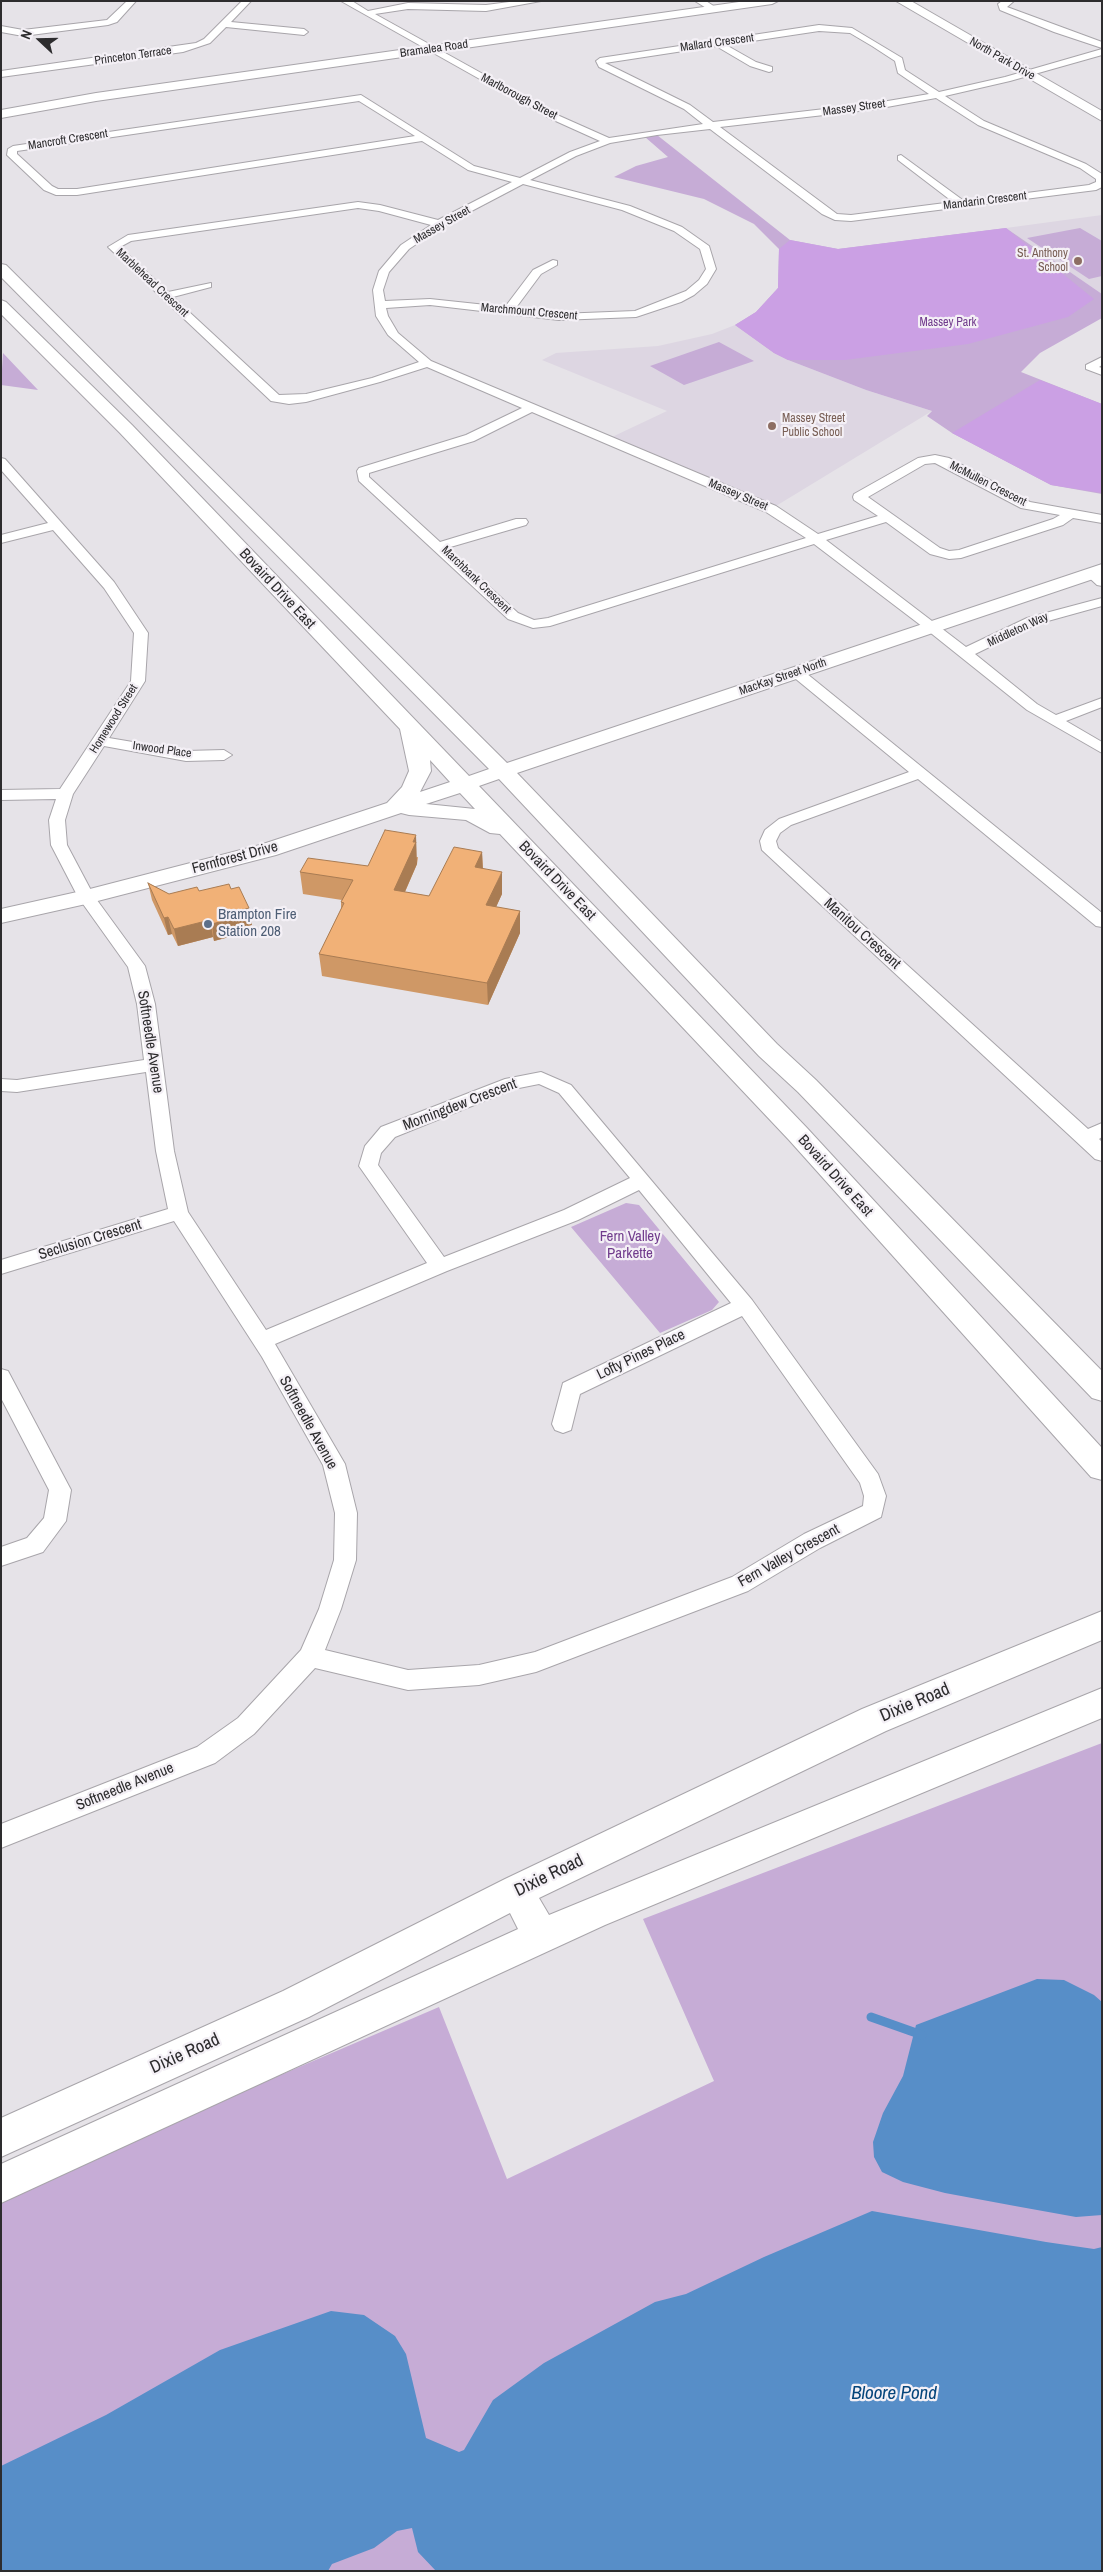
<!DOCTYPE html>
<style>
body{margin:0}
#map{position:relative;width:1103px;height:2572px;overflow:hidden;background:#e6e3e8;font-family:"Archivo Narrow",sans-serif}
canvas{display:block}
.frame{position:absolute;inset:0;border:2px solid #2d2c2e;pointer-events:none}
.north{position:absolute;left:15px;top:15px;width:50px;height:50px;-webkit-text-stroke:4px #f4f0f6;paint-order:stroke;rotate:291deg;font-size:14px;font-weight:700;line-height:20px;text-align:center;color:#2d2c2e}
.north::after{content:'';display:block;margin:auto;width:18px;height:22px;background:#2d2c2e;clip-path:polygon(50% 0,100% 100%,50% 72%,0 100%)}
</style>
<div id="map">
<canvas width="1103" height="2572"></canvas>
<div class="frame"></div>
<div class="north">N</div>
</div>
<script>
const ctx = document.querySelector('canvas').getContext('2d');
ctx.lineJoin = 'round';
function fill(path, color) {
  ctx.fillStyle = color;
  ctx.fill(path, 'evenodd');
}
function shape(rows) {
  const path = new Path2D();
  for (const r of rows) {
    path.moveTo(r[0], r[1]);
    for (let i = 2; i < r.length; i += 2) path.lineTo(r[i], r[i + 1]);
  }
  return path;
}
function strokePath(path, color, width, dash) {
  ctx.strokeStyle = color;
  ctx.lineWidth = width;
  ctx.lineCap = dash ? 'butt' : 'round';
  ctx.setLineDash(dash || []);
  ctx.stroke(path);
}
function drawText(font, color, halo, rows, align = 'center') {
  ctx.font = font + ' "Archivo Narrow",sans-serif';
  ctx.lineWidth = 4.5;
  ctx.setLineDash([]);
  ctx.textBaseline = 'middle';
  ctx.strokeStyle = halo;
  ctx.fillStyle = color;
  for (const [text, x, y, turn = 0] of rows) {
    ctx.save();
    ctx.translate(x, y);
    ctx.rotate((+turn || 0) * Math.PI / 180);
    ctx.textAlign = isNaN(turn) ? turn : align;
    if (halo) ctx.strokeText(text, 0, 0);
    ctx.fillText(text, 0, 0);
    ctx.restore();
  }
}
fill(shape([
 [1102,215,1102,294,1006,228],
 [735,325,774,353,788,360,866,390,932,411,771,509,612,437,667,411,542,360,556,353,658,346,712,334]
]), '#ddd6e2');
fill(shape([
 [657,135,790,240,838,249,1006,228,1102,294,1102,318,1040,353,1021,372,1102,404,1102,494,1051,485,952,433,927,416,932,411,866,390,788,360,774,353,735,325,756,312,778,288,779,249,754,224,704,199,614,177,636,166,668,157,645,137],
 [1080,228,1102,241,1102,276,1089,279,1027,238],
 [719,342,754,361,684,385,650,366],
 [3,353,38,390,1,385],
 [626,1203,639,1205,719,1302,712,1310,660,1333,571,1227],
 [1102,1743,1102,2571,1,2571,1,2195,439,2007,507,2179,714,2081,643,1919]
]), '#c6acd6');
fill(shape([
 [1006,228,1094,299,1068,317,968,344,845,360,788,360,774,353,735,325,756,312,778,288,779,249,790,240,838,249],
 [1040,380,1102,404,1102,493,1051,485,952,433]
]), '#cba0e4');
fill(shape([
 [1037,1979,1064,1980,1094,1995,1102,2002,1102,2215,1076,2217,1015,2206,945,2193,903,2182,882,2172,874,2157,873,2142,883,2113,903,2076,916,2025],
 [872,2211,1046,2242,1094,2249,1102,2247,1102,2571,436,2571,418,2552,412,2528,397,2531,374,2548,332,2564,328,2571,1,2571,1,2466,106,2415,220,2350,331,2311,364,2315,395,2336,406,2354,426,2438,459,2452,464,2450,493,2400,544,2363,655,2302,686,2294,764,2257]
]), '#578ec8');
strokePath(shape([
 [871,2017,922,2035]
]), '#578ec8', 9);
const street = shape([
 [127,1,136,1,117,22,108,25,23,36,1,32,1,26,23,30,107,20,127,1],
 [242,1,251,1,231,22,304,29,308,32,304,35,226,27,210,43,183,52,1,77,1,71,196,43,204,39,242,1],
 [341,1,352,1,368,11,408,3,486,5,517,1,541,1,486,11,408,9,375,14,555,114,609,138,703,124,684,109,599,67,596,61,600,58,819,25,852,28,902,58,905,70,939,92,1005,77,1102,49,1102,55,1010,81,945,96,984,121,1086,164,1102,174,1102,187,1096,190,851,221,835,220,822,214,710,129,657,135,610,143,576,156,530,180,630,206,682,227,709,246,716,269,707,284,694,295,681,302,636,317,559,320,430,305,386,308,388,316,398,333,431,361,776,506,818,534,878,516,854,500,853,497,854,494,918,458,935,455,949,458,1030,502,1102,515,1102,523,1073,518,1063,525,961,558,949,559,930,554,886,522,826,540,966,647,1027,618,1102,598,1102,606,1037,624,975,654,1037,704,1056,715,1102,698,1102,707,1066,721,1102,742,1102,753,1027,710,927,630,814,544,550,626,533,628,508,619,359,481,357,471,359,468,466,435,522,408,427,367,380,382,306,402,289,404,271,401,108,247,128,235,358,202,380,205,438,220,512,182,468,170,422,141,77,195,56,195,44,190,7,155,8,149,13,146,361,95,474,166,520,178,570,152,600,141,549,118,341,1],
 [819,31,850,33,872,46,895,61,898,73,929,94,876,103,713,122,690,105,605,63,716,46,750,66,769,72,772,71,772,67,756,62,726,45,819,31],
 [936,98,978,125,1080,168,1096,179,1096,182,1089,185,964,201,901,155,898,156,898,160,953,202,851,215,837,214,720,127,876,109,936,98],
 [359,101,415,136,77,189,58,189,52,186,17,154,17,151,359,101],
 [523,184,622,210,674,231,700,249,706,269,699,280,686,291,635,311,559,314,515,309,541,274,557,265,557,261,553,260,533,270,505,307,430,299,385,301,383,290,389,272,409,249,443,226,523,184],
 [358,208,379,211,431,225,401,245,379,271,373,290,376,316,388,335,419,362,372,378,306,394,279,395,173,297,211,287,211,283,168,292,120,247,131,241,358,208],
 [532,412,766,512,806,538,548,618,534,620,518,613,447,548,526,525,528,522,526,519,516,519,440,542,369,477,369,473,474,441,532,412],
 [935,463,1021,508,1060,515,1053,519,959,550,949,551,940,548,868,497,925,464,935,463],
 [695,1,706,1,718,9,711,11,695,1],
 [1002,1,1014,1,1007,7,1102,42,1102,48,1054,32,1000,10,998,4,1002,1],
 [1102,357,1102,365,1099,367,1102,368,1102,375,1086,369,1086,365,1102,357],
 [1,458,5,459,114,582,148,633,145,681,109,738,186,751,224,750,232,755,224,760,186,761,104,746,73,794,65,820,67,845,94,896,145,966,155,1004,174,1151,188,1212,266,1330,427,1263,359,1166,365,1146,381,1127,505,1079,541,1072,571,1085,752,1300,878,1474,886,1496,881,1517,820,1548,748,1591,536,1672,479,1685,408,1690,315,1668,254,1734,215,1763,1,1848,1,1824,197,1747,238,1718,301,1650,319,1609,334,1560,335,1513,323,1465,262,1357,174,1221,1,1274,1,1260,168,1209,156,1151,146,1072,17,1092,1,1091,1,1079,17,1080,144,1060,137,1004,128,967,78,897,51,845,49,820,56,799,1,800,1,790,60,789,131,681,134,633,104,588,53,530,1,543,1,535,48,523,1,470,1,458],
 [539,1084,559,1093,630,1178,564,1210,444,1257,378,1165,381,1153,395,1137,514,1089,539,1084],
 [639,1190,731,1303,563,1383,552,1424,555,1430,563,1433,571,1430,580,1394,742,1316,860,1483,864,1496,863,1506,804,1534,732,1577,535,1652,479,1665,408,1670,325,1650,341,1609,356,1560,357,1513,345,1464,275,1344,447,1271,578,1220,639,1190],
 [1091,569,1102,575,1102,586,1097,585,1084,573,1091,569],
 [796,668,801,669,1102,913,1102,927,1096,926,918,779,791,825,780,833,776,841,778,848,1088,1129,1102,1123,1102,1137,1099,1139,1102,1142,1102,1161,1095,1159,762,850,760,841,765,830,779,819,909,772,791,675,789,672,791,669,796,668],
 [1,1369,8,1371,71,1490,66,1521,43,1552,1,1566,1,1547,27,1538,44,1518,49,1490,1,1398,1,1369]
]);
const secondary = shape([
 [746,1,778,1,772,4,96,101,1,118,1,110,96,93,746,1],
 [896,1,911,1,1102,111,1102,121,896,1],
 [1,264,6,265,507,763,1102,564,1102,576,517,773,777,1044,816,1080,1102,1371,1102,1401,1092,1398,798,1092,759,1056,499,779,479,786,807,1128,1102,1448,1102,1480,1091,1477,789,1140,500,834,490,833,466,820,409,815,401,813,276,855,86,904,1,923,1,909,86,890,260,845,387,803,402,787,409,771,400,729,120,433,1,314,1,300,6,302,132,425,469,776,489,769,1,277,1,264],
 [430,760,450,782,420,792,431,771,430,760],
 [460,793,475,809,426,804,460,793],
 [1102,1611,1102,1640,886,1731,539,1898,549,1915,1102,1688,1102,1718,605,1925,1,2203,1,2164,518,1929,510,1913,309,2017,1,2157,1,2118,283,1991,505,1879,862,1709,1102,1611]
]);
strokePath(street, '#a8a5aa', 2);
strokePath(secondary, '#a8a5aa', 2);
fill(street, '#fff');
fill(secondary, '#fff');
fill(shape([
 [482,852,483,869,502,894,496,907,520,911,520,933,488,1005,322,976,319,954,341,909,341,902,342,900,303,894,300,872,368,866,418,857,417,864,405,892,429,896],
 [148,883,169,894,199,891,252,925,247,926,248,932,214,941,213,937,178,946,172,934,168,935,152,900]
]), '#cf9866');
fill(shape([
 [416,835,417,864,396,912,394,890,413,842],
 [482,852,483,874,475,867],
 [502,872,502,894,487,927,486,905],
 [249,908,252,925,247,926,248,932,214,941,212,924,242,910],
 [520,911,520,933,488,1005,487,983],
 [168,917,172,934,168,935,164,918],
 [210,920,213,937,178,946,174,929]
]), '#a97c53');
const building = shape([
 [385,830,416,835,413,842,416,842,394,890,429,896,454,847,482,852,475,867,502,872,486,905,520,911,487,983,319,954,344,903,341,902,353,880,300,872,308,858,368,866,385,830],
 [148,883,169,894,197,887,199,891,229,884,231,889,239,887,249,908,242,910,245,915,212,924,210,920,174,929,168,917,164,918,148,883]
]);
fill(building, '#f1b177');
strokePath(building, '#a97c53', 1);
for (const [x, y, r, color] of [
 [1078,261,5,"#8d6e63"],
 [772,426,5,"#8d6e63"],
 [208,924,5,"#5c6f8a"]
]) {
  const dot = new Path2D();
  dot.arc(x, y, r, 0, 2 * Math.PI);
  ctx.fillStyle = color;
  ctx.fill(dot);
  strokePath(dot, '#f4f0f6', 2);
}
drawText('12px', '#2d2c2e', '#f4f0f6', [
 ["Mallard Crescent",717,43,-8],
 ["Bramalea Road",434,49,-8],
 ["Princeton Terrace",133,56,-8],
 ["North Park Drive",1002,59,30],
 ["Marlborough Street",519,97,28],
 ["Massey Street",854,108,-8],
 ["Mancroft Crescent",68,140,-9],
 ["Mandarin Crescent",985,201,-7],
 ["Massey Street",442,225,-30],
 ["Marblehead Crescent",152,283,43],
 ["Marchmount Crescent",529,312,5],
 ["McMullen Crescent",988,484,27],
 ["Massey Street",738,495,23],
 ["Marchbank Crescent",476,580,44],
 ["Middleton Way",1018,630,-25],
 ["MacKay Street North",783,677,-19],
 ["Homewood Street",114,719,-58],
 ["Inwood Place",162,750,8]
]);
drawText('12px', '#785e54', '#f4f0f6', [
 ["St. Anthony",1068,254],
 ["School",1068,268],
 ["Massey Street",782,419,"left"],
 ["Public School",782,433,"left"]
], 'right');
drawText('12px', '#713c8d', '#f4f0f6', [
 ["Massey Park",948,323]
]);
drawText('15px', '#2d2c2e', '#f4f0f6', [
 ["Bovaird Drive East",277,589,47],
 ["Fernforest Drive",235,858,-15],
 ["Bovaird Drive East",557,881,46],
 ["Manitou Crescent",862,934,42],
 ["Softneedle Avenue",150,1042,81],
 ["Morningdew Crescent",460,1105,-21],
 ["Bovaird Drive East",835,1176,48],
 ["Seclusion Crescent",90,1240,-17],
 ["Lofty Pines Place",641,1355,-26],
 ["Softneedle Avenue",308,1423,61],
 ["Fern Valley Crescent",789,1556,-29],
 ["Softneedle Avenue",125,1787,-22]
]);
drawText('15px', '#4e5e75', '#f4f0f6', [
 ["Brampton Fire",218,915],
 ["Station 208",218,932]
], 'left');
drawText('15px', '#713c8d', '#f4f0f6', [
 ["Fern Valley",630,1237],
 ["Parkette",630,1254]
]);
drawText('18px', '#2d2c2e', '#f4f0f6', [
 ["Dixie Road",915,1703,-23],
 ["Dixie Road",549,1876,-26],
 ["Dixie Road",185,2054,-24]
]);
drawText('italic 19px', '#05457b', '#f4f0f6', [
 ["Bloore Pond",894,2394]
]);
</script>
